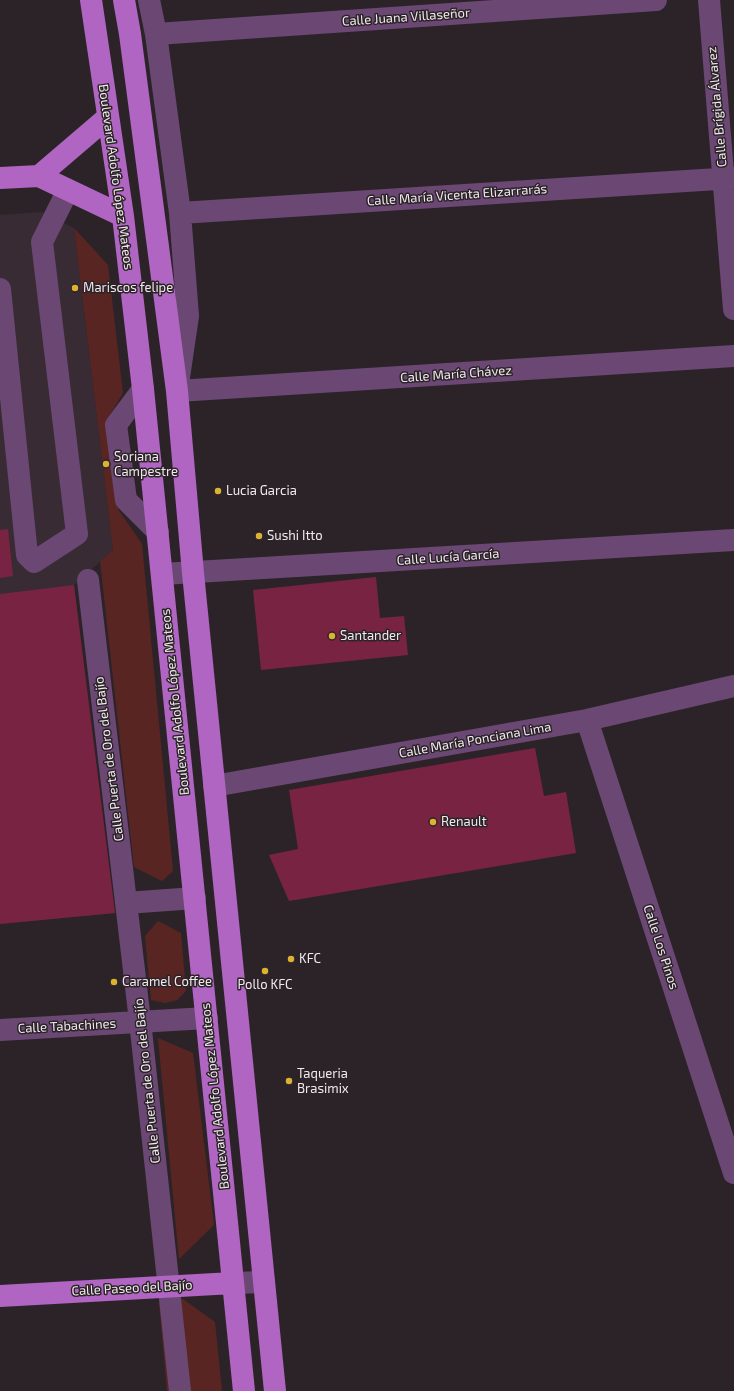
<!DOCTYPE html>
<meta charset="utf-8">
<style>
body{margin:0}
canvas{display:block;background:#2c2329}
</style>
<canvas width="734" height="1391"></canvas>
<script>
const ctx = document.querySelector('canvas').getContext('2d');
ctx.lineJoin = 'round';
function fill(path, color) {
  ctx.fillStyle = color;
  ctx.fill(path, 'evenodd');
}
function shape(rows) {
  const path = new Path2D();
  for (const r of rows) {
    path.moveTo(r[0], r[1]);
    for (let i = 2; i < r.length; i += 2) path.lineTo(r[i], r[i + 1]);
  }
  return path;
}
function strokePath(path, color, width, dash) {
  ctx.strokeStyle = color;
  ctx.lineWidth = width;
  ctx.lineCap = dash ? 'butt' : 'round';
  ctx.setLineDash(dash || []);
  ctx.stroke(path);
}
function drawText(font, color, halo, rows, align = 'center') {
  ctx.font = font + ' "Exo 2",sans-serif';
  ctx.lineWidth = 3;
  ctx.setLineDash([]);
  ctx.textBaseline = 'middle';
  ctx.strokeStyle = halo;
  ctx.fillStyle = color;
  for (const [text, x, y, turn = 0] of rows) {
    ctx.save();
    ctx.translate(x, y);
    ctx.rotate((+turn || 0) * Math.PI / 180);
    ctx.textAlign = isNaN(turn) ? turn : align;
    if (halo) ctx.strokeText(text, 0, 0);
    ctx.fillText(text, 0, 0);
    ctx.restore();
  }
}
fill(shape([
 [42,212,74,228,113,550,74,585,115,913,0,924,0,215]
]), '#392b34');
fill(shape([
 [74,228,108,265,123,393,108,418,118,509,142,544,173,871,162,881,134,867,100,561,113,550],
 [158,921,181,933,186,991,177,1000,165,1003,151,1000,145,936],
 [158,1038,193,1053,214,1225,179,1259],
 [183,1299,215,1322,222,1391,167,1391,159,1303]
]), '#582523');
fill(shape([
 [8,529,13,576,0,578,0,530],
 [376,577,380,618,404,616,408,655,261,670,253,590],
 [74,585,115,913,0,924,0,594],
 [535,748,544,796,566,792,576,853,289,901,269,855,298,849,289,790]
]), '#782341');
strokePath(shape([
 [149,0,156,34,180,213,188,316,177,391,734,356],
 [709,0,734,309],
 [156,34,656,0],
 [180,213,734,178],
 [0,289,27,555,34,562,77,534,42,242,68,190],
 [143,389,116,425,126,500,158,532],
 [162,574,734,540],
 [88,580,140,1021,180,1391],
 [587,720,734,1173],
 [214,786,587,720,734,686],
 [126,903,195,898],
 [0,1030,207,1018],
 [233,1283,264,1282]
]), '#6b4874', 22);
strokePath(shape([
 [91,0,123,216,143,389,244,1391],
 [124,0,130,34,177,391,193,573,275,1391],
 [39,176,108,117],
 [0,178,39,176,123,216],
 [0,1296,233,1283]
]), '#af65c1', 22);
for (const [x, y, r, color] of [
 [75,288,4,"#dcb233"],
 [106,464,4,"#dcb233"],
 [218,491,4,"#dcb233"],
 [259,536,4,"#dcb233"],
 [332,636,4,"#dcb233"],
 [433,822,4,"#dcb233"],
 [291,959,4,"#dcb233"],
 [265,971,4,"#dcb233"],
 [114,982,4,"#dcb233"],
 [289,1081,4,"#dcb233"]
]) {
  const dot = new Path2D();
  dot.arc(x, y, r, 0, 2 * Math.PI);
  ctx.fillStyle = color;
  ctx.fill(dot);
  strokePath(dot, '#2c2329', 1.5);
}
drawText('13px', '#f0eaed', '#2c2329', [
 ["Calle Juana Villaseñor",406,17,-4],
 ["Calle Brígida Álvarez",717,107,-95],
 ["Boulevard Adolfo López Mateos",116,177,82],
 ["Calle María Vicenta Elizarrarás",457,195,-4],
 ["Calle María Chávez",456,374,-4],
 ["Calle Lucía García",448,557,-4],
 ["Boulevard Adolfo López Mateos",175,702,-96],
 ["Calle María Ponciana Lima",475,740,-10],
 ["Calle Puerta de Oro del Bajío",109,759,-97],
 ["Calle Los Pinos",661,947,72],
 ["Calle Tabachines",67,1026,-3],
 ["Calle Puerta de Oro del Bajío",147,1081,-96],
 ["Boulevard Adolfo López Mateos",215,1096,-96],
 ["Calle Paseo del Bajío",132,1288,-3]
]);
drawText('13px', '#f0eaed', '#2c2329', [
 ["Mariscos felipe",83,288],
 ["Soriana",114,457],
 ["Campestre",114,472],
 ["Lucia Garcia",226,491],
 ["Sushi Itto",267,536],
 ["Santander",340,636],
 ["Renault",441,822],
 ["KFC",299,959],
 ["Caramel Coffee",122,982],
 ["Pollo KFC",265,985,"center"],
 ["Taqueria",297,1074],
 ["Brasimix",297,1089]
], 'left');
</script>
